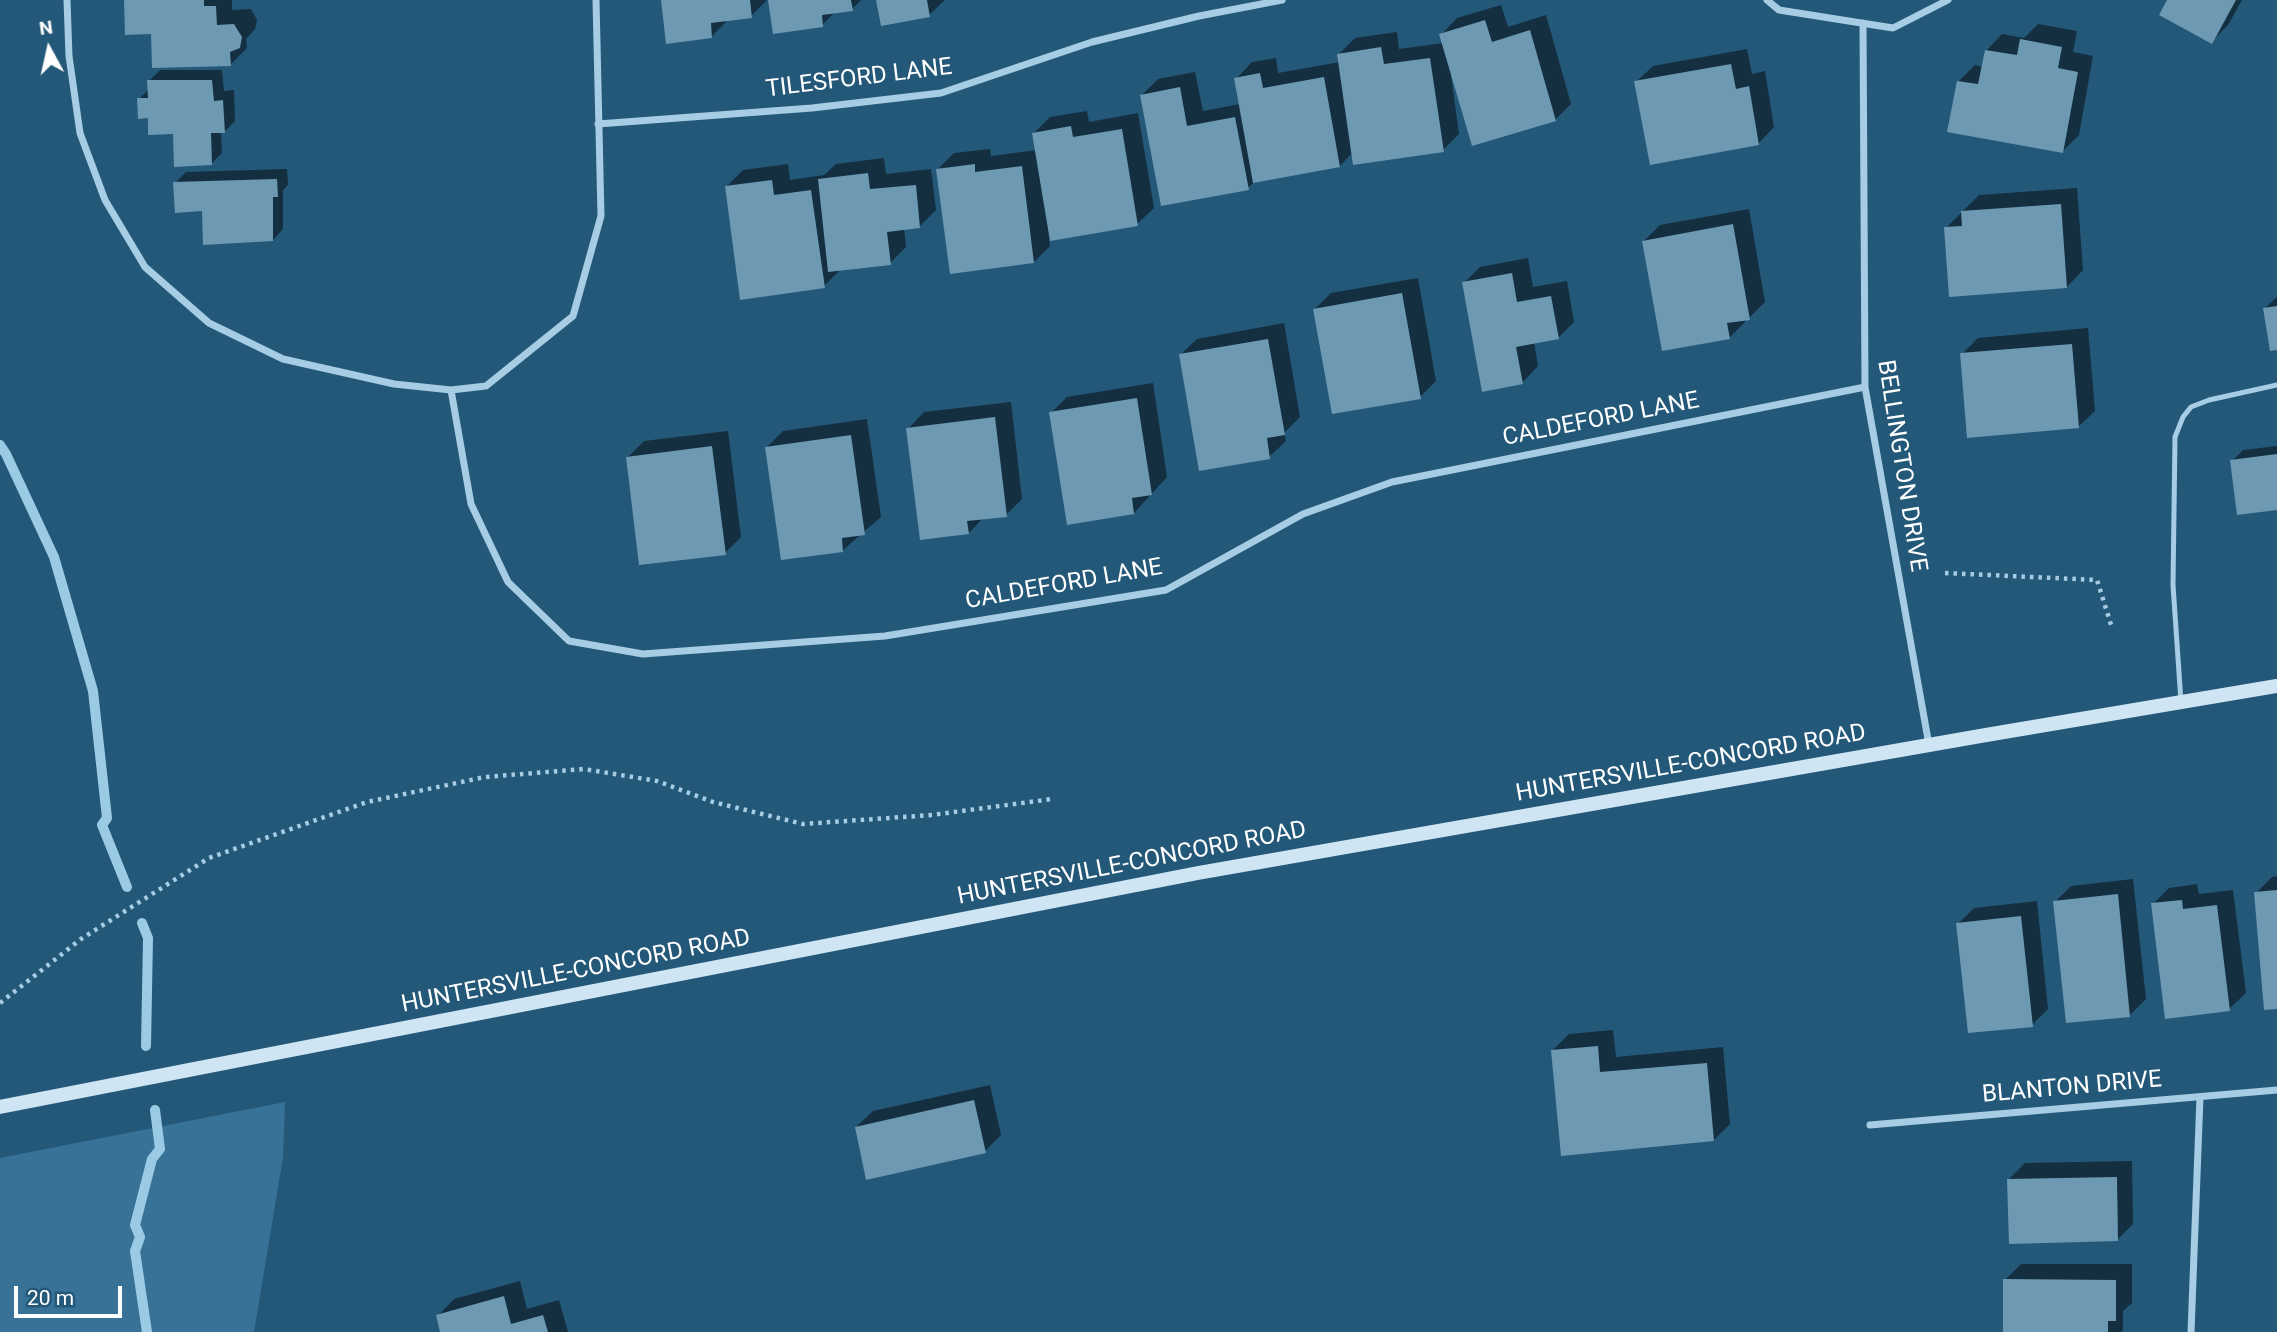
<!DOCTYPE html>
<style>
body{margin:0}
#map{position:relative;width:2277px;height:1332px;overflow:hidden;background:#245879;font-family:Roboto,sans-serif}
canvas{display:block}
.north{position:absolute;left:14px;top:14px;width:70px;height:70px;-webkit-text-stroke:5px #245879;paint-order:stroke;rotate:352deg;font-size:19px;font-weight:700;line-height:28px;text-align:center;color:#fff}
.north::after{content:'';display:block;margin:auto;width:24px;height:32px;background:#fff;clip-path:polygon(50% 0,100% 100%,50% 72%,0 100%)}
.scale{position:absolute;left:14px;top:1286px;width:108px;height:32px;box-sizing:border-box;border:4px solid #fff;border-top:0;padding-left:9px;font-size:21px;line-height:24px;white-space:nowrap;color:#fff;-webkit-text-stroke:5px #245879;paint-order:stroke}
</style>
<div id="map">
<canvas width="2277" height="1332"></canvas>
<div class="north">N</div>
<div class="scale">20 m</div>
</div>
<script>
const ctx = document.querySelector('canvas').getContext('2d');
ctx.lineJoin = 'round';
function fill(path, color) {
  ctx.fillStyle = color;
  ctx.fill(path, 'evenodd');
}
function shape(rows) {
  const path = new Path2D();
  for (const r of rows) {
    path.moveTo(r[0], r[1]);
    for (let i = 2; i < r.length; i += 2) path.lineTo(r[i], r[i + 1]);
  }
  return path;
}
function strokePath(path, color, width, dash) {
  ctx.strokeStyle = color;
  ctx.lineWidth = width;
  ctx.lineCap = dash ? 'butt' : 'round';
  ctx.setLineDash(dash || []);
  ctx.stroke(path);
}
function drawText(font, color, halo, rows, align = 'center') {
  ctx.font = font + ' Roboto,sans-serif';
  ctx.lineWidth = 7;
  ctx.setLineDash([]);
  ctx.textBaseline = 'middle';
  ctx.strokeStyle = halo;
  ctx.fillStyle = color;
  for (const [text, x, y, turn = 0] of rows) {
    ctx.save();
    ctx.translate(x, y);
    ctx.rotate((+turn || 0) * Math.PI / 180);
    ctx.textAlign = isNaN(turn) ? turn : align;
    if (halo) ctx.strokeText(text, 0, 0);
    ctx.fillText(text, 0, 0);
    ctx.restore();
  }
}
fill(shape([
 [285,1102,283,1157,254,1332,0,1332,0,1158]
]), '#387297');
fill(shape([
 [126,0,232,0,232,10,251,9,257,20,255,29,246,39,247,48,231,64,153,32],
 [663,0,767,0,751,16,728,20,712,36],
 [770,0,861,0,852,9,836,11,822,25],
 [877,0,945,0,929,15],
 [2169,0,2242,0,2228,25,2212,41],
 [1501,5,1508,27,1546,15,1571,104,1555,120,1451,75,1459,134,1443,150,1353,152,1340,166,1256,180,1248,188,1142,95,1158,79,1195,72,1203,111,1240,104,1236,79,1252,62,1276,58,1278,73,1340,62,1339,54,1355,38,1397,32,1399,49,1444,43,1441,35,1457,18],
 [2038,24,2077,31,2073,52,2093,56,2079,135,2063,151,1958,82,1975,65,1983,67,1986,51,2002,34,2024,38],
 [1747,49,1752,74,1765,71,1774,127,1758,144,1636,82,1653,66],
 [160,70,222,70,224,91,234,90,235,121,224,132,221,132,222,153,211,164,175,132,150,117,139,99,149,89,149,81],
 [1087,111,1089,122,1138,113,1154,208,1137,224,1049,239,1050,246,1034,262,938,169,954,153,990,149,991,156,1037,150,1034,133,1050,117],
 [884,158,886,174,931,169,936,210,920,226,904,228,906,247,890,263,840,270,824,286,727,186,743,170,788,164,790,180,824,175,836,164],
 [287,169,288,185,283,190,283,229,273,240,204,209,175,183,186,172],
 [2077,188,2083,270,2067,287,1946,228,1979,195],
 [1749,209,1765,302,1749,318,1745,319,1745,322,1729,338,1644,241,1660,225],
 [1528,258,1533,287,1567,281,1574,322,1558,338,1534,342,1538,366,1522,383,1464,283,1480,267],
 [1418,278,1436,381,1420,397,1315,309,1331,293],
 [2277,297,2277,349,2265,308],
 [1284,323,1300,417,1284,433,1286,441,1269,457,1180,355,1197,339],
 [2088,328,2095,411,2078,427,1962,354,1978,338],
 [1153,383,1167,477,1134,513,1051,413,1067,397],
 [1011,402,1022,499,1006,515,983,518,969,533,908,429,924,412],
 [867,419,881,517,843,550,767,447,783,431],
 [728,431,741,537,725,553,628,457,644,441],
 [2277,446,2277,508,2232,461,2243,450],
 [2277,876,2277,1008,2256,893,2272,877],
 [2133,879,2146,999,2130,1015,2055,902,2071,886],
 [2197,884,2199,894,2233,890,2246,993,2229,1009,2153,904,2169,888],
 [2037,901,2048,1009,2032,1025,1958,924,1974,908],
 [1613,1030,1616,1057,1723,1047,1730,1124,1714,1140,1553,1050,1569,1034],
 [990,1085,1001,1135,985,1151,856,1127,873,1111],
 [2132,1161,2133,1224,2117,1240,2009,1179,2025,1163],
 [2021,1264,2132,1264,2132,1303,2123,1311,2123,1330,2121,1332,2004,1332,2005,1280],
 [520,1281,527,1309,559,1300,568,1332,442,1332,438,1316,454,1299]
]), '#0007');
strokePath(shape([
 [0,445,6,454,54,557,93,691,107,818,102,825,127,887],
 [142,923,148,938,146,1046],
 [147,1332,135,1251,140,1237,135,1225,152,1159,160,1149,155,1110]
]), '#9bcae5', 10);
fill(shape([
 [124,0,204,0,204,6,216,6,217,25,234,24,242,37,240,48,230,52,231,66,152,68,151,34,125,35],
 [661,0,750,0,752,18,711,23,712,38,666,44],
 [768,0,851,0,853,11,822,15,823,27,773,34],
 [876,0,927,0,930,17,881,26],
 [2167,0,2236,0,2212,44,2159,15],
 [1485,20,1492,42,1530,30,1556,121,1472,146,1439,34],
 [2020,39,2062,47,2058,68,2078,72,2063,153,1947,132,1957,81,1978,84,1985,50,2017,55],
 [1381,47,1384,64,1430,58,1444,152,1353,165,1337,54],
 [1731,64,1736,89,1749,86,1759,145,1650,165,1634,81],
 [1260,73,1263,88,1324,77,1340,167,1253,183,1234,78],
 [147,80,212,80,214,101,223,100,225,133,211,133,212,165,174,167,173,134,148,135,148,118,138,119,137,98,148,98],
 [1180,87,1187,126,1235,117,1249,190,1161,206,1140,95],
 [1071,126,1073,137,1122,129,1138,226,1050,241,1032,133],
 [975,164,975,172,1022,166,1034,263,950,274,936,169],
 [868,173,870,189,916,185,920,228,887,232,891,265,828,272,818,179],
 [277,179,278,197,273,197,273,241,203,245,202,211,175,213,173,182],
 [772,180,774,195,811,190,825,288,740,300,725,186],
 [2061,204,2067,288,1949,297,1944,227,1962,226,1961,211],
 [1733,224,1750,320,1727,323,1730,339,1662,351,1642,241],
 [1512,273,1517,302,1551,296,1559,339,1516,347,1523,384,1482,392,1462,282],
 [1402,293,1421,399,1332,414,1313,309],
 [2277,306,2277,350,2270,351,2263,308],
 [1268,339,1285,435,1267,438,1270,459,1199,471,1179,354],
 [2072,344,2079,428,1967,438,1960,353],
 [1137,398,1152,495,1132,498,1134,514,1067,525,1049,412],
 [995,417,1007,517,967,521,969,534,920,540,906,428],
 [851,435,865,535,842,538,843,552,781,560,765,447],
 [712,446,726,555,639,565,626,457],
 [2277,454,2277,510,2237,515,2230,460],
 [2277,890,2277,1009,2264,1010,2254,892],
 [2118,894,2130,1017,2066,1023,2053,901],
 [2182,900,2183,909,2217,905,2230,1011,2165,1019,2151,903],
 [2021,916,2033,1027,1968,1033,1956,923],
 [1598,1046,1600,1072,1707,1063,1714,1141,1561,1156,1551,1050],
 [974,1100,986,1153,866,1180,855,1127],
 [2117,1177,2118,1241,2009,1244,2007,1179],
 [2003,1279,2116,1280,2116,1321,2108,1321,2108,1332,2003,1332],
 [504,1296,511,1324,543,1315,548,1332,440,1332,436,1315]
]), '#6d99b3');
strokePath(shape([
 [1945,573,2097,580,2112,628],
 [0,1003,81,939,209,858,367,802,485,777,584,769,657,781,713,802,803,824,932,815,1052,799]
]), '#a6cde4', 4.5, [3.5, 5]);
strokePath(shape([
 [2181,702,2173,585,2175,437,2183,417,2191,407,2209,400,2277,385]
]), '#a6cde4', 5);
strokePath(shape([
 [67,0,69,56,80,133,105,200,145,267,209,323,283,359,394,384,451,390,486,386,573,316,601,216,596,0],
 [1767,0,1779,10,1893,28,1948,0],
 [1863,23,1865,387,1929,745],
 [598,124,812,108,941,93,1092,42,1199,16,1282,0],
 [451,390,471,504,508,582,569,641,643,654,885,636,1166,590,1303,514,1392,482,1865,387],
 [1870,1125,2277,1090],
 [2191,1332,2200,1097]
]), '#a6cde4', 7);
strokePath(shape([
 [0,1107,1198,873,1986,735,2277,686]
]), '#cfe5f4', 14);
drawText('24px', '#fff', '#245879', [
 ["TILESFORD LANE",859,79,-7],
 ["CALDEFORD LANE",1601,420,-11],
 ["BELLINGTON DRIVE",1901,466,81],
 ["CALDEFORD LANE",1064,585,-10],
 ["HUNTERSVILLE-CONCORD ROAD",1691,764,-10],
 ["HUNTERSVILLE-CONCORD ROAD",1132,864,-11],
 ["HUNTERSVILLE-CONCORD ROAD",576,972,-11],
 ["BLANTON DRIVE",2072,1088,-5]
]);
</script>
